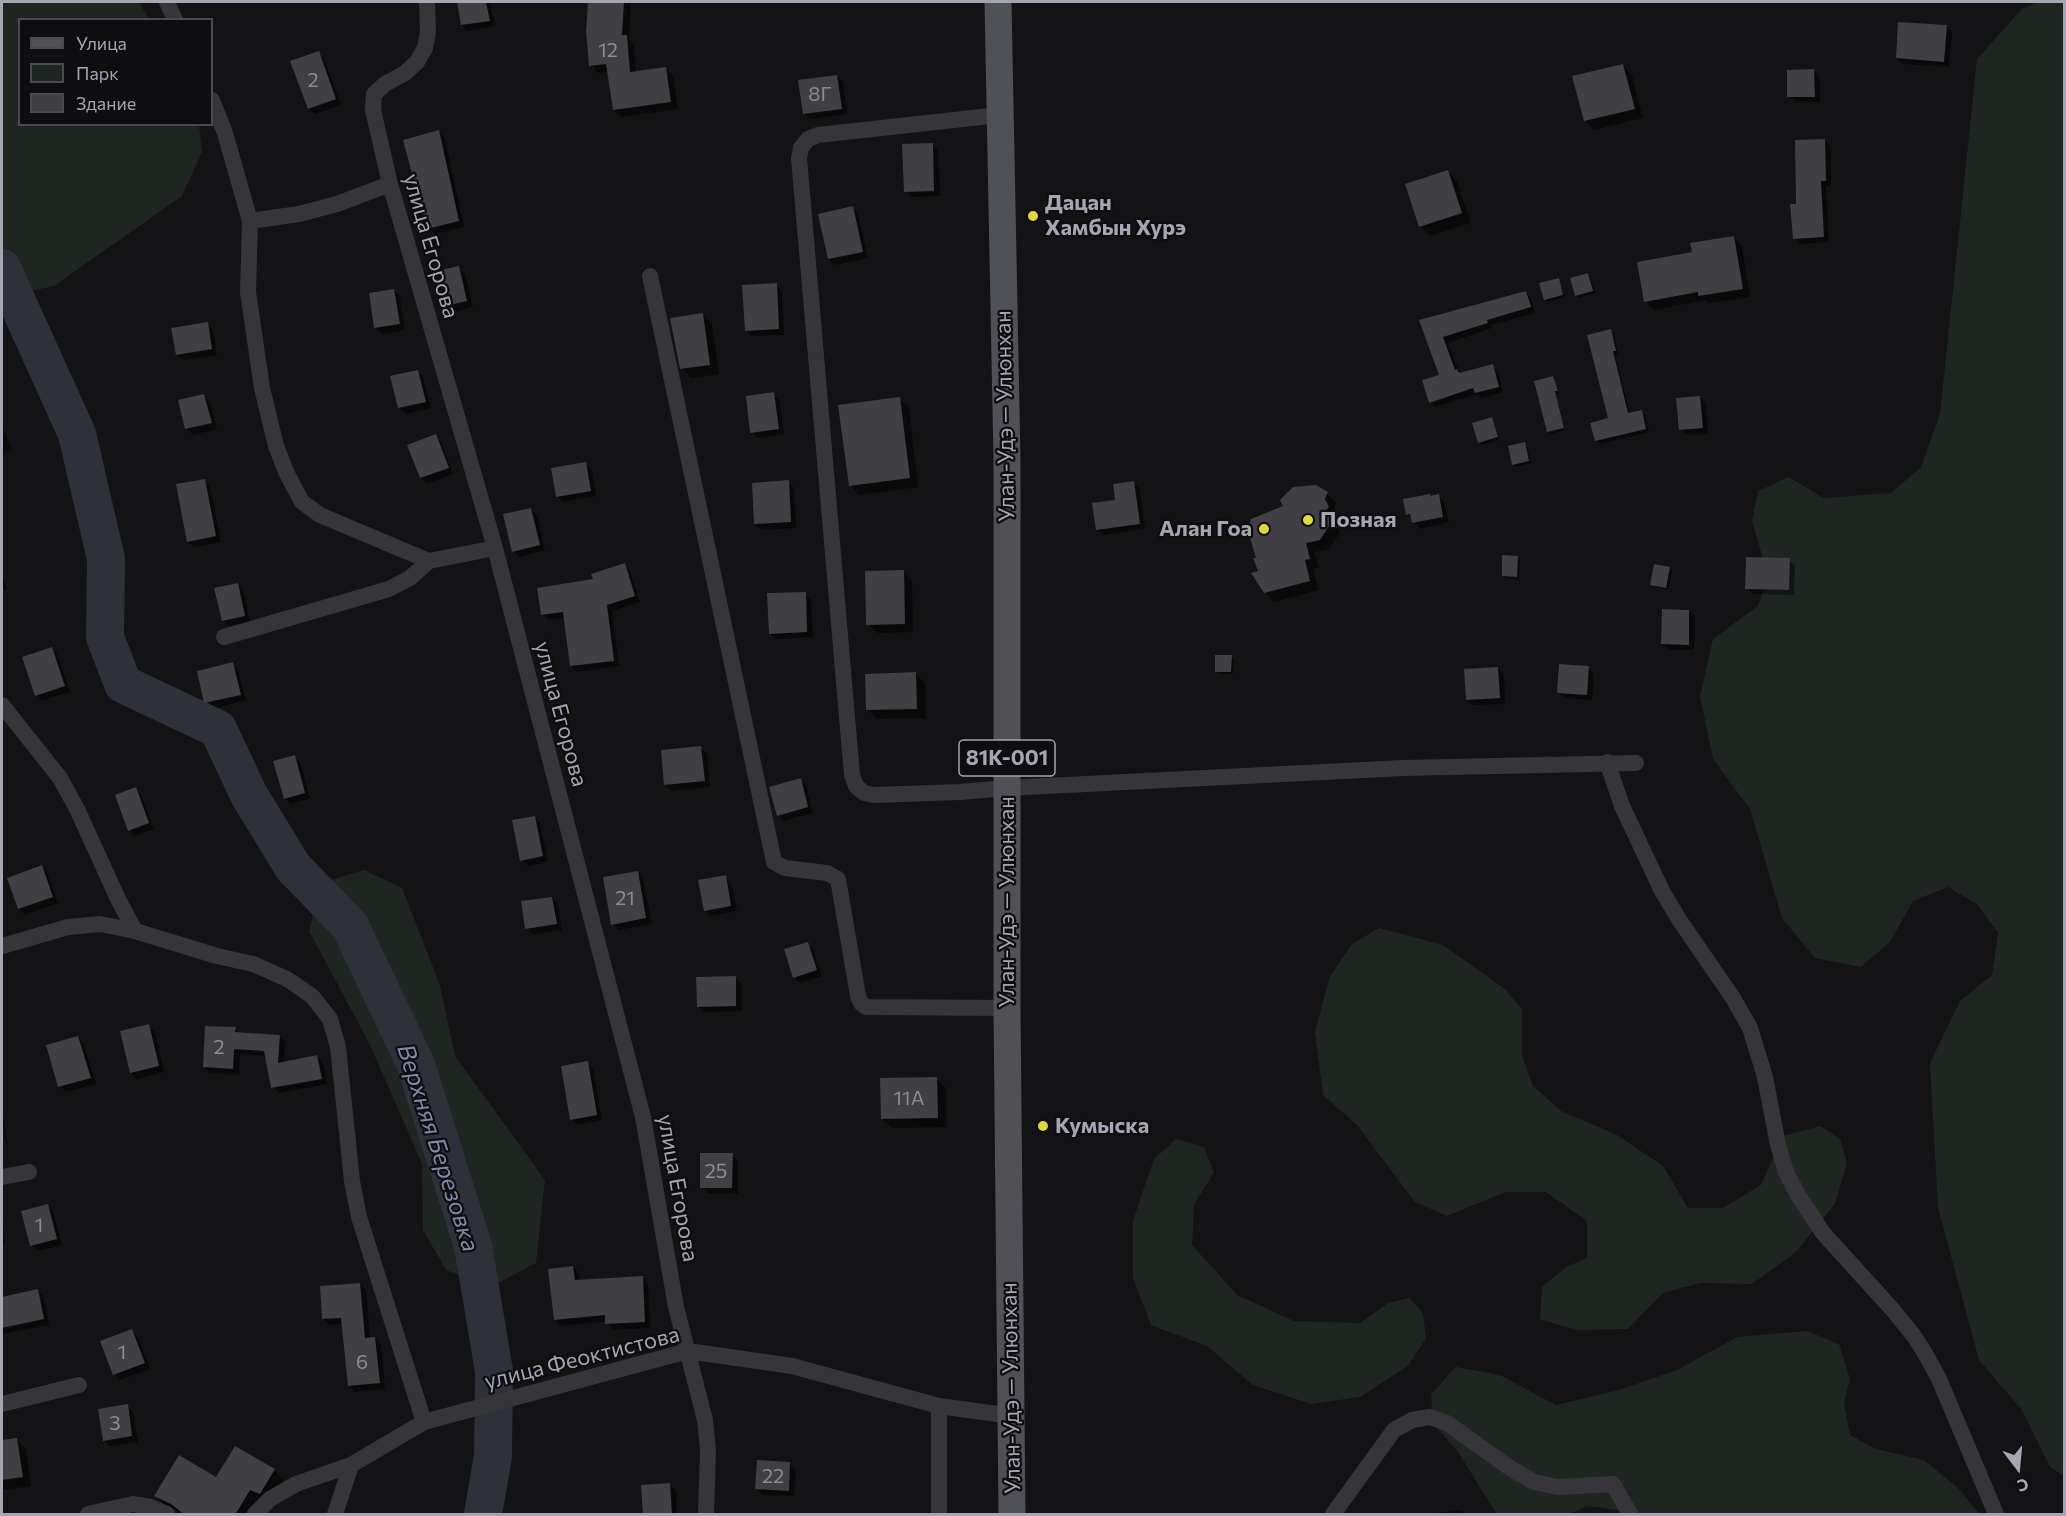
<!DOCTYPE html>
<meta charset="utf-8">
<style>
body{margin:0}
#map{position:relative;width:2066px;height:1516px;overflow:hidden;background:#131214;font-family:Commissioner,sans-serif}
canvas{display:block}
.frame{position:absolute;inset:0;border:3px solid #a5a5b3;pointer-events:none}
.legend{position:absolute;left:18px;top:18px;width:195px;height:108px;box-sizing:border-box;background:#0e0d0f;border:2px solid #4a4a51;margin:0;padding:8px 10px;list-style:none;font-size:18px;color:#a5a5b3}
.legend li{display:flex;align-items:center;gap:12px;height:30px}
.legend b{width:30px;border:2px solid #4a4a51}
.north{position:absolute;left:1988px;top:1438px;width:60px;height:60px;-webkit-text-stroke:4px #0e0d0f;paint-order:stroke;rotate:164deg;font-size:16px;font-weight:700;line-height:24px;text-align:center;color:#a5a5b3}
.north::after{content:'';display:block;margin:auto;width:21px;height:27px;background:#a5a5b3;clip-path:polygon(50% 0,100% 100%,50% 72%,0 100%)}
</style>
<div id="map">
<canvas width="2066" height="1516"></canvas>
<div class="frame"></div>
<ul class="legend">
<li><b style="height:8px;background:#505057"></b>Улица</li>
<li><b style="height:16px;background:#1f2622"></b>Парк</li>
<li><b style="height:16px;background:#3f3f44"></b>Здание</li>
</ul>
<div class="north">С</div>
</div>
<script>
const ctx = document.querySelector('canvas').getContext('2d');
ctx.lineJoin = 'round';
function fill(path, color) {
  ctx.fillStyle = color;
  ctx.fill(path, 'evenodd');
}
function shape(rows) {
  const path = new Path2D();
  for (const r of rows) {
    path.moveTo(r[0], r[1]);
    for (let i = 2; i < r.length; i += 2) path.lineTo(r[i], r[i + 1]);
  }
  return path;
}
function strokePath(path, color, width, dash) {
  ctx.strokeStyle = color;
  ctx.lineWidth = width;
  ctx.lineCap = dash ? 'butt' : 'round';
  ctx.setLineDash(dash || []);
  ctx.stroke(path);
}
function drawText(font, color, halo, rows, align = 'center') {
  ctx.font = font + ' Commissioner,sans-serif';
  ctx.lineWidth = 4.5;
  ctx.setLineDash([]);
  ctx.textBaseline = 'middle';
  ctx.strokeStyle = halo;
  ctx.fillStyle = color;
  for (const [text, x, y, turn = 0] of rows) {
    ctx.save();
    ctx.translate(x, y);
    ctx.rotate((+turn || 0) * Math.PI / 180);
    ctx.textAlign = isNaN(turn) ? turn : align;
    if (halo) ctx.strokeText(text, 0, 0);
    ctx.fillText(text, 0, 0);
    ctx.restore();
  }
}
fill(shape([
 [2,2,139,2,149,19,20,20,20,124,199,125,202,152,182,196,54,286,2,297],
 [2038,2,2064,2,2064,1476,2050,1467,2022,1410,1979,1360,1938,1208,1930,1063,1960,1001,1992,975,1998,933,1977,904,1948,887,1913,901,1890,942,1861,967,1815,958,1782,918,1750,809,1713,759,1700,696,1713,639,1758,606,1768,576,1752,521,1758,491,1789,477,1823,498,1891,493,1921,467,1940,414,1977,59,2022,9],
 [364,870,402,888,440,985,455,1056,545,1180,536,1263,489,1288,446,1270,423,1230,422,1164,370,1045,309,931,321,883],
 [1379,928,1443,945,1505,989,1522,1009,1522,1056,1533,1086,1561,1111,1617,1135,1663,1166,1688,1208,1723,1208,1761,1185,1783,1136,1820,1126,1840,1139,1847,1163,1835,1204,1795,1253,1752,1284,1700,1283,1663,1293,1628,1329,1576,1330,1540,1319,1542,1287,1566,1267,1587,1258,1587,1221,1546,1192,1506,1192,1447,1216,1415,1202,1357,1125,1323,1095,1315,1032,1330,976,1352,944],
 [1176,1139,1204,1147,1214,1173,1194,1204,1192,1245,1237,1295,1294,1321,1360,1323,1388,1303,1409,1298,1423,1313,1426,1338,1408,1366,1360,1397,1311,1404,1253,1385,1207,1346,1151,1325,1133,1278,1133,1220,1154,1159],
 [1807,1331,1839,1344,1850,1379,1844,1403,1850,1435,1876,1449,1924,1460,1959,1489,1979,1514,1637,1514,1635,1512,1587,1506,1570,1514,1500,1514,1496,1513,1458,1452,1433,1423,1431,1394,1456,1367,1500,1375,1556,1405,1619,1390,1677,1370,1737,1337]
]), '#1f2622');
fill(shape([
 [460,2,490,2,495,26,468,31,462,25],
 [590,2,631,2,629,39,634,44,636,73,666,68,673,76,678,109,622,117,614,110,609,72,598,73,591,65,587,31],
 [1946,26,1952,32,1949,67,1903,64,1897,58],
 [318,53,324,59,341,105,315,114,309,108],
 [1623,65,1632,75,1643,118,1594,130,1585,121],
 [1814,71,1820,77,1820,102,1795,102,1789,96],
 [837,76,843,82,847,114,810,119,804,113],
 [439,132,445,138,464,227,435,234,429,228],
 [1825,140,1831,146,1831,186,1826,186,1829,242,1800,244,1794,238,1798,205],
 [932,144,938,150,940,196,912,197,906,191],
 [1448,172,1457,181,1471,223,1430,236,1421,227,1407,185],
 [852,208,858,214,868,258,835,265,829,259],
 [1734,238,1742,246,1750,297,1708,303,1705,300,1654,310,1646,302,1693,253],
 [459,268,465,274,473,307,456,311,450,305],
 [1588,274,1590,277,1595,293,1579,298,1576,295],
 [1558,280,1565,297,1548,302,1545,299],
 [776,285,782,291,784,335,752,336,746,330],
 [394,291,400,297,405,330,382,334,376,328,370,295],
 [1525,292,1531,298,1535,313,1491,325,1492,328,1448,343,1460,374,1492,366,1498,371,1503,392,1481,398,1477,394,1436,407,1431,402,1441,376,1421,321],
 [703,315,712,324,719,374,691,378,682,368],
 [207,324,213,330,217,355,183,360,177,354],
 [1610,331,1614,335,1618,354,1615,355,1630,414,1641,412,1645,415,1649,432,1600,444,1596,441,1610,419],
 [417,371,423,377,431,408,406,414,400,408,392,377],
 [1553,377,1559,393,1556,394,1565,430,1551,434,1548,431],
 [773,394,779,400,784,434,758,438,752,432],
 [204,396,210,402,217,429,193,435,187,429,180,401],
 [1700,397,1706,403,1708,434,1686,435,1680,429],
 [899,399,909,408,918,487,859,495,850,485],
 [1491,419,1499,440,1482,445,1479,442],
 [2,426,12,450,2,454],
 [435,436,441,442,453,474,427,484,421,478,409,445],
 [1524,444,1527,446,1531,463,1516,467,1513,464],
 [586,464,592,470,596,496,563,502,557,496],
 [204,481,210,487,221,542,194,547,188,541],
 [788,482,794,488,796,528,762,530,756,524],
 [1134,483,1140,489,1145,529,1103,535,1097,529,1116,501],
 [1327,494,1336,503,1334,509,1338,517,1335,518,1340,533,1329,549,1314,552,1319,568,1313,569,1319,590,1274,602,1265,592,1260,572],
 [1438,496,1444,502,1449,522,1420,529,1408,514,1431,498],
 [531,509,537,515,545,550,519,557,513,551],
 [1517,557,1520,560,1519,579,1506,578,1503,576],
 [1789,560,1795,566,1794,595,1753,594,1747,588],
 [624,565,630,571,640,602,612,611,619,666,577,672,571,666,565,618,549,620,543,614,595,581],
 [1669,568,1672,571,1668,590,1654,587,1651,585],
 [903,572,912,581,913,632,877,633,868,624],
 [2,576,7,589,2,592],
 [237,584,243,590,250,622,229,626,223,620],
 [805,594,811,600,813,637,776,639,770,633],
 [1689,611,1695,617,1694,650,1669,650,1663,644],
 [51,648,57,654,70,692,42,701,37,695],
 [1231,657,1234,659,1233,674,1219,674,1216,671],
 [232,664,238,670,246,700,212,709,206,703,198,672],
 [1498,668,1504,674,1505,704,1473,705,1467,699],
 [1588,668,1594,674,1592,700,1564,698,1558,692],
 [916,674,925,683,926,718,877,719,868,710],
 [701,748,707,754,710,787,672,791,666,785],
 [294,756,300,762,310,799,291,804,285,798],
 [800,780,806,786,813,813,784,821,778,815],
 [135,789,141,795,154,829,135,836,129,830],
 [534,817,540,823,548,862,528,866,522,860],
 [41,867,47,873,58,903,25,915,19,909,9,878],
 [637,872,643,878,652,924,619,930,613,924],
 [725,877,731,883,737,911,711,916,705,910],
 [552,898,558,904,562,930,533,934,527,928],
 [807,944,813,950,822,976,800,983,794,977],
 [735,978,741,983,742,1011,704,1012,698,1006],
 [149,1026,155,1032,164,1072,137,1079,131,1073],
 [235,1029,240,1034,279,1036,285,1042,284,1063,317,1057,323,1063,327,1084,279,1093,273,1087,267,1056,240,1054,239,1075,210,1073,204,1067],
 [78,1038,84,1044,96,1084,66,1092,60,1086],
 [587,1063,593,1069,602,1120,578,1125,572,1119],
 [936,1079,946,1088,947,1127,892,1128,882,1119],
 [2,1111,8,1144,6,1144,2,1120],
 [732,1155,738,1161,738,1194,708,1193,702,1187],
 [47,1205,53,1211,62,1245,38,1251,32,1245],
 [2,1211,5,1245,2,1245],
 [573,1267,579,1273,580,1281,642,1278,648,1284,651,1328,613,1330,607,1321,561,1326,555,1320],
 [360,1284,366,1290,370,1339,375,1338,381,1344,385,1389,355,1392,350,1386,343,1324,330,1325,324,1319],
 [38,1291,44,1297,49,1325,2,1334,2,1299],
 [132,1331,138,1337,150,1369,120,1380,114,1374],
 [127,1406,133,1412,138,1442,110,1446,104,1440],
 [16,1439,26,1449,31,1486,2,1490,2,1442],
 [790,1464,796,1470,794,1496,763,1495,757,1489],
 [274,1470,283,1480,268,1504,250,1514,183,1514,165,1505,156,1496,217,1479],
 [670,1485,676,1491,677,1514,644,1514],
 [1461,1510,1465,1514,1429,1514]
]), '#0007');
strokePath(shape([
 [2,268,77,434,106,559,105,637,123,684,218,729,249,795,293,867,350,926,416,1065,473,1246,494,1371,493,1456,483,1514]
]), '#2e313a', 38);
fill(shape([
 [457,2,486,2,490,21,461,25],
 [588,2,624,2,622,35,627,35,630,72,666,67,671,102,613,110,606,64,589,66,586,31],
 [1898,22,1947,25,1944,62,1896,58],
 [319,51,336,99,308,109,290,61],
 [1623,64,1635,109,1584,121,1572,76],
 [1814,69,1815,97,1787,97,1787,70],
 [837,75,842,109,803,114,798,80],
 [439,130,459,221,427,229,403,140],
 [1825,139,1826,181,1821,181,1824,237,1793,239,1790,204,1796,204,1795,140],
 [933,143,934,191,904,192,902,144],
 [1448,170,1462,213,1419,227,1405,184],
 [853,206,863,252,828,259,818,214],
 [1734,236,1743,289,1698,296,1698,292,1644,302,1637,262,1692,252,1690,243],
 [459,266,467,301,449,305,441,270],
 [1588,273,1593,291,1575,296,1570,278],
 [1559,278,1563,295,1544,300,1539,283],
 [777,283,779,329,745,331,742,285],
 [394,289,400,324,374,328,369,293],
 [1526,291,1531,307,1487,320,1488,323,1443,337,1455,370,1457,369,1459,373,1493,364,1499,387,1475,393,1473,388,1429,403,1422,380,1439,375,1419,320],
 [703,313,710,365,680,369,670,318],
 [208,322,212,349,176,355,171,328],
 [1611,329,1616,351,1613,351,1628,413,1642,410,1646,429,1595,441,1590,423,1608,418,1587,335],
 [418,370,426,402,398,408,390,376],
 [1553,376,1558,391,1555,391,1564,428,1547,432,1534,381],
 [774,392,779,429,750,433,746,396],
 [204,394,212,423,185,429,178,400],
 [1700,396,1703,428,1679,430,1676,398],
 [900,397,910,478,849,486,838,405],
 [1492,417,1498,437,1478,443,1472,423],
 [436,434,449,468,420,478,407,445],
 [1525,442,1529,461,1512,465,1508,446],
 [586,462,591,491,556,497,551,468],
 [205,479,216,536,187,542,176,484],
 [789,480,791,522,754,524,752,483],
 [1134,481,1140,524,1096,530,1092,503,1115,500,1113,484],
 [1316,485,1328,492,1325,499,1329,507,1327,509,1331,523,1320,540,1306,543,1310,559,1305,560,1310,581,1264,593,1251,573,1258,571,1253,558,1256,558,1248,531,1251,519,1283,506,1280,500,1293,487],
 [1430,494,1430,496,1439,494,1443,517,1412,523,1410,514,1406,515,1403,499],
 [531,508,540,545,512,552,503,514],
 [1502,555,1518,556,1517,577,1502,576],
 [1746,557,1790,558,1789,590,1745,589],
 [625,563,635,596,607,605,614,661,570,666,563,612,541,615,537,588,593,579,591,574],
 [1654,564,1670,567,1666,588,1650,585],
 [904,570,905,624,866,625,865,571],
 [238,583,245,616,222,621,214,588],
 [806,592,807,632,769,634,767,593],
 [1662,609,1689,610,1689,645,1661,644],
 [52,647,65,686,35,696,22,657],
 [1215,655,1232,655,1231,672,1215,672],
 [233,662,241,695,204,703,197,671],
 [1559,664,1589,666,1587,695,1557,693],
 [1498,667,1500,698,1466,700,1464,669],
 [916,672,917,709,866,710,865,674],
 [701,746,705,781,664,785,661,750],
 [295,755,305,793,284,799,273,761],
 [801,778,808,807,777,816,769,787],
 [136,787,149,823,128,831,115,795],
 [535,816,543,856,520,861,512,820],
 [42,865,53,897,18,909,7,878],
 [638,871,646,918,611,925,603,877],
 [726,875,731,906,704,911,698,880],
 [552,897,557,924,525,929,521,901],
 [808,942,817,970,793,978,784,949],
 [736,976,736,1006,697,1007,696,977],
 [149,1024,159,1066,130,1073,120,1031],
 [205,1026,236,1027,235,1032,280,1035,278,1063,317,1055,322,1079,271,1088,264,1051,234,1049,233,1069,203,1067],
 [78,1036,91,1078,58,1087,46,1045],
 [588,1061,597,1115,570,1120,561,1066],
 [937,1077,938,1118,881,1119,880,1078],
 [700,1153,733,1153,732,1188,700,1188],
 [48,1204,57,1239,30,1246,21,1211],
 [573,1266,575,1280,643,1276,645,1322,605,1324,605,1315,554,1320,548,1269],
 [360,1283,365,1338,375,1337,380,1383,348,1386,341,1318,322,1319,320,1286],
 [38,1289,44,1319,2,1328,2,1297],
 [132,1329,145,1363,113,1375,100,1341],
 [128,1404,132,1436,103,1441,98,1409],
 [17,1438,23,1477,2,1480,2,1440],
 [235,1446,275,1469,260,1494,250,1490,235,1515,185,1515,171,1504,154,1496,179,1455,216,1477],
 [757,1460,790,1462,789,1491,755,1489],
 [670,1483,672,1515,643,1515,641,1485]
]), '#3f3f44');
strokePath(shape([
 [167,2,175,20],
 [427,2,428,32,425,48,417,62,405,73,385,84,374,94,373,110,390,184,495,548,643,1117,676,1307,705,1420,708,1450,706,1514],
 [212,100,225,133,250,221],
 [999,115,818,135,808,139,801,148,799,158,852,775,856,786,864,793,874,795,960,792,1007,788,1403,768,1636,763],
 [390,184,337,204,299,214,250,221,248,292,262,388,276,446,287,474,302,502,320,515,429,561,495,548],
 [650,276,774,862,785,868,827,873,838,879,858,996,861,1003,866,1007,1007,1008],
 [224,637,389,589,410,578,429,561],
 [2,705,60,778,77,809,118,899,135,931],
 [1607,762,1622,806,1662,891,1680,921,1733,998,1750,1028,1765,1077,1778,1145,1786,1172,1798,1195,1823,1233,1892,1309,1914,1336,1926,1355,1939,1379,1996,1514],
 [2,946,68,927,100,924,135,931,217,956,253,964,287,979,312,996,330,1019,338,1047,352,1181,359,1217,424,1422],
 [2,1177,29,1172],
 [2,1404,79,1385],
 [88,1514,133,1504,151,1507,167,1514],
 [255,1514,270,1499,296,1484,351,1465],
 [335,1514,351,1465,424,1422,688,1351,792,1366,939,1406],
 [939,1514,939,1406,1012,1416],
 [1333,1514,1394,1430,1412,1420,1430,1417,1447,1423,1510,1468,1534,1482,1558,1487,1613,1484,1630,1514]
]), '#36363a', 16);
strokePath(shape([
 [998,2,1007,460,1007,1008,1012,1514]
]), '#505057', 27);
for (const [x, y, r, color] of [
 [1033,216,6,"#e0d73e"],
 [1308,520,6,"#e0d73e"],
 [1264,529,6,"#e0d73e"],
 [1043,1126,6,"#e0d73e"]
]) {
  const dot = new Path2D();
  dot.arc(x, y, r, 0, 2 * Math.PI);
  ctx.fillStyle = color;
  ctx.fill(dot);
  strokePath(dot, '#0e0d0f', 2);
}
drawText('20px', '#8c8c97', null, [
 ["12",608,50],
 ["2",313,80],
 ["8Г",820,94],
 ["21",625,898],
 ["2",219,1047],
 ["11А",909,1098],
 ["25",716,1171],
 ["1",39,1225],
 ["1",122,1352],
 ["6",362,1362],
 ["3",115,1423],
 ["22",773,1476]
]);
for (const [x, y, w] of [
 [1007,758,96]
]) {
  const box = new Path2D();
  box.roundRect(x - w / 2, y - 18, w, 36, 4.5);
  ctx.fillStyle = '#0e0d0f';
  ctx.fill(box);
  strokePath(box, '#a5a5b3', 1.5);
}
drawText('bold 21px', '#a5a5b3', null, [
 ["81К-001",1007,758]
]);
drawText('bold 22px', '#a5a5b3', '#0e0d0f', [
 ["Дацан",1045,203],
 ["Хамбын Хурэ",1045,228],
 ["Позная",1320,520],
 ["Алан Гоа",1252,529,"right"],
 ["Кумыска",1055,1126]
], 'left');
drawText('22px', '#a5a5b3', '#0e0d0f', [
 ["улица Егорова",431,246,74],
 ["Улан-Удэ — Улюнхан",1005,416,-91],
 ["улица Егорова",561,714,75],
 ["Улан-Удэ — Улюнхан",1007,902,-90],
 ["улица Егорова",678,1188,80],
 ["улица Феоктистова",582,1358,-14],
 ["Улан-Удэ — Улюнхан",1011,1388,-91]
]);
drawText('italic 24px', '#7f8aab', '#0e0d0f', [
 ["Верхняя Березовка",438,1148,72]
]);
</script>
